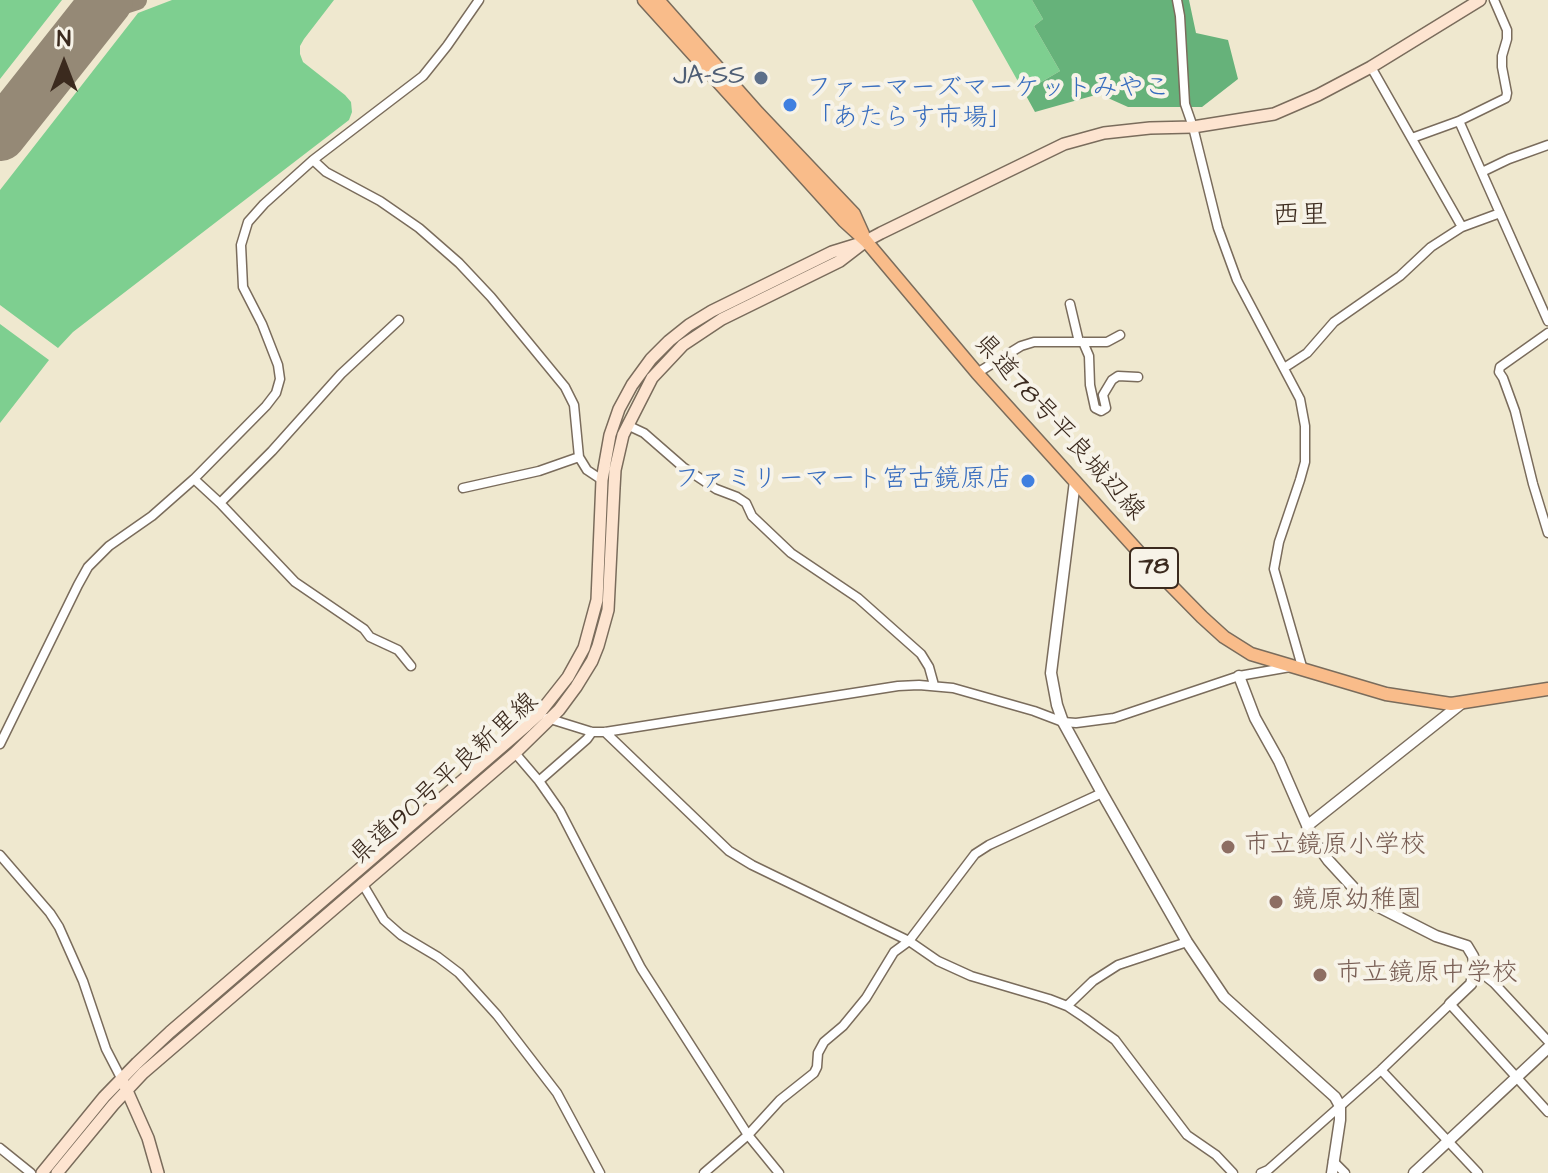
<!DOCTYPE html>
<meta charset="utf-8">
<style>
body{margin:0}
#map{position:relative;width:1548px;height:1173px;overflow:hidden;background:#efe8cf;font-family:"Architects Daughter",sans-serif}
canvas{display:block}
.north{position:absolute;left:24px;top:24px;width:80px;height:80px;-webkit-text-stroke:6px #f7f3e8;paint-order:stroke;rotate:0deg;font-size:22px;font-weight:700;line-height:32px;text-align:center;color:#3b2a1e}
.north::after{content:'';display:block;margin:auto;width:28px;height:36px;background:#3b2a1e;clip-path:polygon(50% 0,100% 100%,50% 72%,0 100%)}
</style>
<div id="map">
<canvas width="1548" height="1173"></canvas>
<div class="north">N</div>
</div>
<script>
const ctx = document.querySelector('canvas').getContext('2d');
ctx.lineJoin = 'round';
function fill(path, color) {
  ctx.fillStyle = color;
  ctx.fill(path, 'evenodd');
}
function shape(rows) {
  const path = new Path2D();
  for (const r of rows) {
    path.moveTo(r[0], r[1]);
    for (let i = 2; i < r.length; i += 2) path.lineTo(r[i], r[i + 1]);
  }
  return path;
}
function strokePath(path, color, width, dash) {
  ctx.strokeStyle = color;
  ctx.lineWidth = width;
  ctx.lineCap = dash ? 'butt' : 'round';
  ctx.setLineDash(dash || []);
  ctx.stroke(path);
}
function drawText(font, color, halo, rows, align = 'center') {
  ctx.font = font + ' "Architects Daughter","Klee One",sans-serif';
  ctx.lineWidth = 8;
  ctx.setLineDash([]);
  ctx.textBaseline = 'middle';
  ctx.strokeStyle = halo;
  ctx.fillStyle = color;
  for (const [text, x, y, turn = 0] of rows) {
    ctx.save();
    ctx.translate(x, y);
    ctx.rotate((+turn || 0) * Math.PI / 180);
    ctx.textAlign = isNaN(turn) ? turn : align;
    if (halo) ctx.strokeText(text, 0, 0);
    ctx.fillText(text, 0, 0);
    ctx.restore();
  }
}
fill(shape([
 [0,0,62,0,0,79],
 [172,0,334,0,304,39,300,46,300,54,303,62,345,95,351,102,352,112,349,120,73,332,58,348,0,305,0,190,138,13],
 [972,0,1032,0,1043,19,1034,26,1060,71,1024,92],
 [0,324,49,360,0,423]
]), '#7ecf90');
fill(shape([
 [1032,0,1189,0,1196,33,1228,40,1238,79,1202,107,1128,107,1099,94,1035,112,1024,92,1060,71,1034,26,1043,19]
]), '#66b27a');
strokePath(shape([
 [97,13,137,0]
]), '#958976', 20);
strokePath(shape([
 [0,135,107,0]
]), '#958976', 52);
const minor = shape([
 [1177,0,1180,16,1185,104,1193,127,1218,228,1237,280,1300,399,1305,426,1305,462,1300,480,1279,542,1274,569,1303,670],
 [1371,67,1462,227],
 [1459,121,1548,321],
 [1412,138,1459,121,1506,98,1507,93,1502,67,1502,56,1507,39,1507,30,1494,0],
 [313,160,326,172,380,201,419,228,459,263,491,297,565,387,574,405,579,457,587,470,602,480],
 [1482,172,1509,159,1548,145],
 [1070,304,1079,342],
 [1548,333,1500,367,1499,372,1503,378,1515,411,1533,484,1548,533],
 [1083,342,1089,356,1090,385,1095,408,1101,411,1106,408,1103,395,1112,380,1118,376,1138,377],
 [1284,368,1307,353,1334,322,1400,276,1431,247,1462,227,1500,213],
 [977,373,1021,346,1034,342,1107,342,1120,335],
 [627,425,644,433,683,467,716,489,737,497,746,503,752,516,791,553,858,598,921,654,929,667,934,685],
 [194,479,220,503,295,582,364,629,370,637,398,650,411,666],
 [463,488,539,471,579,457],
 [220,503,272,451,341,374,399,320],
 [547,718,592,732,605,732,898,686,919,685,953,688,1034,711,1063,722,1076,723,1114,718,1239,676,1290,667],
 [605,732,729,851,752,865,909,941,938,961,971,976,1049,999,1067,1006,1085,1018,1115,1040,1187,1135,1216,1155,1233,1173],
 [0,744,78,585,88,567,109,546,152,516,194,479,266,406,276,393,280,379,278,365,262,324,243,287,241,245,248,222,264,204,313,160,423,76,447,46,479,0],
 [515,753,539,781,560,811,641,968,748,1135,779,1173],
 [539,781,587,739,592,732],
 [0,855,50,913,59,927,83,981,106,1049,121,1078],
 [362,883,384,920,401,935,438,957,459,973,497,1015,557,1093,600,1173],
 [1475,968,1494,983,1548,1041],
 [1067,1006,1093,981,1118,965,1187,942],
 [1381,1070,1478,1173],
 [0,1148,31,1173],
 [1333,1161,1345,1173],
 [704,1173,748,1135,780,1100,814,1073,817,1067,818,1053,824,1042,843,1026,866,998,894,952,909,941,975,854,989,845,1102,793],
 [1261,1173,1268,1170,1381,1070,1450,1004,1548,1112]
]);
const tertiary = shape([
 [1075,481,1051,673,1057,705,1063,722,1102,793,1187,942,1224,997,1335,1097,1340,1106,1340,1120,1332,1173],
 [1239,676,1255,718,1279,761,1313,839,1328,860,1361,896,1373,904,1436,936,1467,946,1473,956,1475,968,1471,984,1450,1004],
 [1307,826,1462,703],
 [1414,1173,1548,1048]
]);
const secondary = shape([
 [124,1084,148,1138,158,1173],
 [42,1173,104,1097,137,1063,170,1032,527,725,538,715,568,677,584,648,597,600,602,480,610,435,619,409,632,385,651,359,669,341,689,325,712,311,832,252,858,244],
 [57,1173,113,1105,143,1073,515,753,559,710,576,687,592,661,598,646,608,610,614,488,615,470,623,435,652,378,683,345,722,319,840,261,866,241,881,233,1064,144,1104,133,1150,128,1193,127,1274,114,1318,95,1371,67,1480,0]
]);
const primary = shape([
 [644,0,844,221,866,241,977,373,1146,560,1202,617,1224,637,1251,654,1386,694,1451,704,1548,689],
 [658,0,758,113,854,214,863,234]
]);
strokePath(minor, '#7a6c5c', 11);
strokePath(tertiary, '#7a6c5c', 13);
strokePath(secondary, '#7a6c5c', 14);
strokePath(primary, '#7a6c5c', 15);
strokePath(minor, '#fff', 8);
strokePath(tertiary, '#fff', 10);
strokePath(secondary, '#fde4d0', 11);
strokePath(primary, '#f9bc8a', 12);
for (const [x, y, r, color] of [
 [761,78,8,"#5c6f8a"],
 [790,105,8,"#3f7fe0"],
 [1028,481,8,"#3f7fe0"],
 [1228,847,8,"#8d6e63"],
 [1276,902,8,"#8d6e63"],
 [1320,975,8,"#8d6e63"]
]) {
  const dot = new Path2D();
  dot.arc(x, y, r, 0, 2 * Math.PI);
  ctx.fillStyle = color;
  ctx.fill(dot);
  strokePath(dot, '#f7f3e8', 3);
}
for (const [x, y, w] of [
 [1154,568,48]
]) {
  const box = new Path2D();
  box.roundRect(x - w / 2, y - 20, w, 40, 6);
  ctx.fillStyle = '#f7f3e8';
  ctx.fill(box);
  strokePath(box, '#3b2a1e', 2);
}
drawText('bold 24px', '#3b2a1e', null, [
 ["78",1154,568]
]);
drawText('26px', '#4e5e75', '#f7f3e8', [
 ["JA-SS",745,78]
], 'right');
drawText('26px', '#366cbe', '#f7f3e8', [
 ["ファーマーズマーケットみやこ",806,90],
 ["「あたらす市場」",806,120],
 ["ファミリーマート宮古鏡原店",1012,481,"right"]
], 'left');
drawText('26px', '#3b2a1e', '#f7f3e8', [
 ["県道78号平良城辺線",1058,428,48],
 ["県道190号平良新里線",445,780,-42]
]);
drawText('26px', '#785e54', '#f7f3e8', [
 ["市立鏡原小学校",1244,847],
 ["鏡原幼稚園",1292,902],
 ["市立鏡原中学校",1336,975]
], 'left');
drawText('28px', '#3b2a1e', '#f7f3e8', [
 ["西里",1300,217]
]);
</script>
